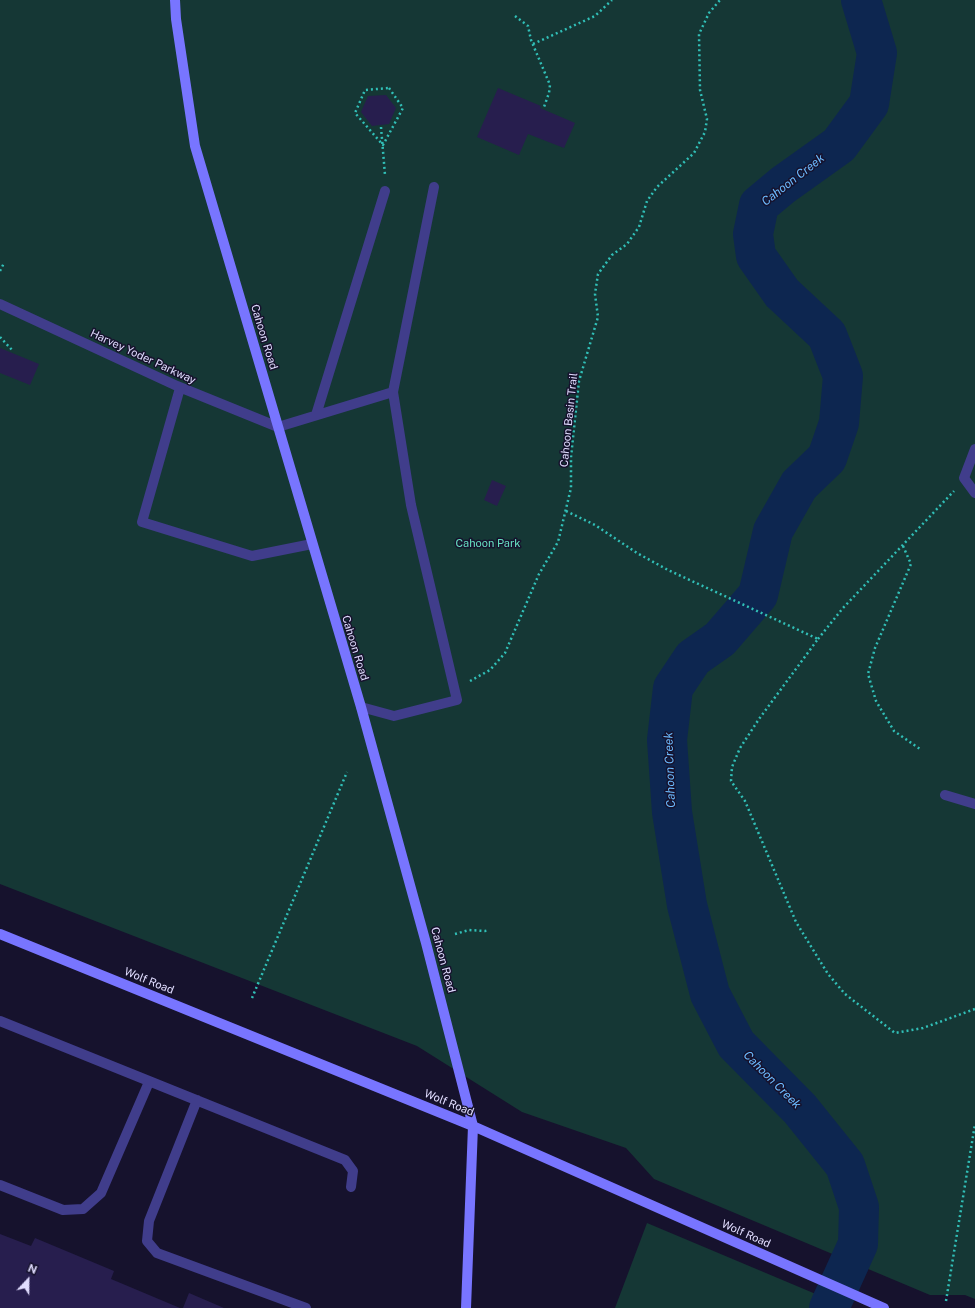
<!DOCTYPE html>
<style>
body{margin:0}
#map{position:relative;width:975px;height:1308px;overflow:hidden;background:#16122d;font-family:"Public Sans",sans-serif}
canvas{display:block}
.north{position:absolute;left:8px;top:1260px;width:40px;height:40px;-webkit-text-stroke:3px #16122d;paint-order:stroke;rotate:22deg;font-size:11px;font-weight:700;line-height:16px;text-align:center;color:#e1ddff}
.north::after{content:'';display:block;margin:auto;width:14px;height:18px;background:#e1ddff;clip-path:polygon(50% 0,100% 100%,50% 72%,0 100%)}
</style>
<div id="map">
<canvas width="975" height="1308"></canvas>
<div class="north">N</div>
</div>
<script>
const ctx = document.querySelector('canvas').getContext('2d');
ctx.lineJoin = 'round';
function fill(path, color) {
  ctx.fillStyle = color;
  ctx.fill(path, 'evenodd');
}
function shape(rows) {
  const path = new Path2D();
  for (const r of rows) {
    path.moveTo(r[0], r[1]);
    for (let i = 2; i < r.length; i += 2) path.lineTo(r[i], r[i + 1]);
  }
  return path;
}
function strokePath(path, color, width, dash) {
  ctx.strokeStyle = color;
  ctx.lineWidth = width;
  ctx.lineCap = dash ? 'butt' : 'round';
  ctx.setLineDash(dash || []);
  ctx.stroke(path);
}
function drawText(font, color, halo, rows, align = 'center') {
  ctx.font = font + ' "Public Sans",sans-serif';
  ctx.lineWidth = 3;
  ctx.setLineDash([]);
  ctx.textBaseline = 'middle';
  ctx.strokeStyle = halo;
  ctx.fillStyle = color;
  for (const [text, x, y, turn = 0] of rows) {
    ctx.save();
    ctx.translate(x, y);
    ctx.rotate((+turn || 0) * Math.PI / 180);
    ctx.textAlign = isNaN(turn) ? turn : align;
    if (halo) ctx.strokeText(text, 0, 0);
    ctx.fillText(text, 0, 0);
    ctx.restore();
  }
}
fill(shape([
 [0,0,975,0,975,1299,965,1295,930,1295,654,1179,626,1148,522,1112,417,1046,0,884],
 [647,1223,849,1308,615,1308]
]), '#153735');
strokePath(shape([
 [829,1308,858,1244,859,1207,845,1165,800,1109,736,1044,710,994,687,905,672,812,667,740,673,688,693,658,720,639,758,595,773,531,799,485,827,458,839,423,843,376,827,335,782,293,756,256,753,234,759,205,783,185,839,145,869,104,877,53,861,0]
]), '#0d2650', 40);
fill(shape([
 [498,88,541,106,540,108,575,123,564,148,528,134,519,155,477,137],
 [386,95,396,108,389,124,372,126,361,112,368,96],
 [0,348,39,364,30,385,0,373],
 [492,480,506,486,497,506,484,500],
 [0,1234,31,1246,35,1238,114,1271,111,1279,180,1308,0,1308],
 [189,1293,224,1308,183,1308]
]), '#271e4e');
strokePath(shape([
 [515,16,528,26,531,40,550,85,549,93,544,107],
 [533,44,595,16,612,0],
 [389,88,403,108,383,145,355,113,365,90,389,88],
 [381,127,385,175],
 [0,271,4,263],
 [0,337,13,351],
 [566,511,595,525,637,553,668,570,818,639,759,719,740,748,732,767,731,781,745,801,796,922,828,974,845,994,895,1033,923,1028,975,1009],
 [903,546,911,564,875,648,868,674,876,701,894,731,920,749],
 [818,639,843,608,954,491],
 [470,681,490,670,505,653,539,574,558,542,571,488,571,457,579,381,598,317,595,294,598,274,612,255,627,244,639,227,647,201,657,187,694,153,705,132,707,119,700,90,699,34,709,13,720,0],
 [455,934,469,930,485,931,489,930],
 [252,998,347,772],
 [946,1301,975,1124]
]), '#31bfb7', 2.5, [2, 3]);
strokePath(shape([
 [0,304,177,386,278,427,393,392,411,505,457,700,394,716,361,707],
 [180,388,142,522,252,556,312,544],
 [393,392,434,187],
 [316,415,385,191],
 [975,449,964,478,975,493],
 [945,795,975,804],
 [0,1021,345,1160,353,1171,351,1187],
 [197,1100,149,1221,147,1241,157,1253,306,1308],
 [0,1185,63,1210,83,1209,101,1193,149,1082]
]), '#403d8b', 10);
strokePath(shape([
 [175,0,176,19,195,146,361,707,426,943,473,1126,466,1308],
 [0,934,473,1126,884,1308]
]), '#7875ff', 10);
drawText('11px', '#e1ddff', '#16122d', [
 ["Cahoon Road",264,337,73],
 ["Harvey Yoder Parkway",143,357,25],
 ["Cahoon Basin Trail",569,420,-84],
 ["Cahoon Road",355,648,73],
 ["Cahoon Road",443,960,75],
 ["Wolf Road",149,981,22],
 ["Wolf Road",449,1103,22],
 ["Wolf Road",746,1234,24]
]);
drawText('11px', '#67e1c3', '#16122d', [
 ["Cahoon Park",488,544]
]);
drawText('italic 12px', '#6cbbff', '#16122d', [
 ["Cahoon Creek",793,180,-38],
 ["Cahoon Creek",670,770,-92],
 ["Cahoon Creek",772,1080,45]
]);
</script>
